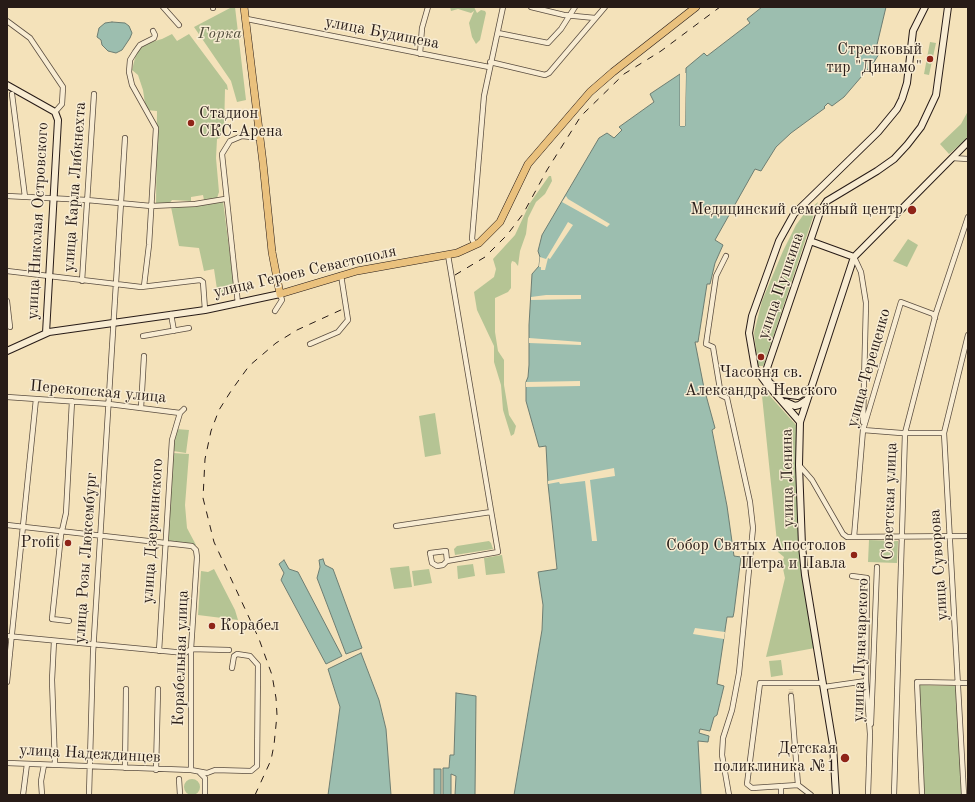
<!DOCTYPE html>
<meta charset="utf-8">
<style>
body{margin:0}
#map{position:relative;width:975px;height:802px;overflow:hidden;background:#f4e2ba;font-family:"Old Standard TT",serif}
canvas{display:block}
.frame{position:absolute;inset:0;border:8px solid #271b17;pointer-events:none}
</style>
<div id="map">
<canvas width="975" height="802"></canvas>
<div class="frame"></div>
</div>
<script>
const ctx = document.querySelector('canvas').getContext('2d');
ctx.lineJoin = 'round';
function fill(path, color) {
  ctx.fillStyle = color;
  ctx.fill(path, 'evenodd');
}
function shape(rows) {
  const path = new Path2D();
  for (const r of rows) {
    if (r.length === 3) {
      path.moveTo(r[0] + r[2], r[1]);
      path.arc(r[0], r[1], r[2], 0, 2 * Math.PI);
      continue;
    }
    path.moveTo(r[0], r[1]);
    for (let i = 2; i < r.length; i += 2) path.lineTo(r[i], r[i + 1]);
  }
  return path;
}
function strokePath(path, color, width, dash) {
  ctx.strokeStyle = color;
  ctx.lineWidth = width;
  ctx.lineCap = dash ? 'butt' : 'round';
  ctx.setLineDash(dash || []);
  ctx.stroke(path);
}
function drawText(font, color, halo, rows, align = 'center') {
  ctx.font = font + ' "Old Standard TT",serif';
  ctx.lineWidth = 3;
  ctx.setLineDash([]);
  ctx.textBaseline = 'middle';
  ctx.strokeStyle = halo;
  ctx.fillStyle = color;
  for (const [text, x, y, turn = 0] of rows) {
    ctx.save();
    ctx.translate(x, y);
    ctx.rotate((+turn || 0) * Math.PI / 180);
    ctx.textAlign = isNaN(turn) ? turn : align;
    if (halo) ctx.strokeText(text, 0, 0);
    ctx.fillText(text, 0, 0);
    ctx.restore();
  }
}
fill(shape([
 [232,7,235,7,246,100,237,102,231,81,194,27],
 [450,7,474,7,477,13,481,10,485,11,486,13,480,40,476,44,472,37,469,23,474,11,471,13,458,9,451,11],
 [172,34,177,41,189,34,227,85,228,90,225,89,224,132,220,132,220,138,217,139,216,158,219,192,217,198,204,200,203,195,191,197,191,201,172,200,169,204,156,204,157,111,146,110,143,90,138,75,132,70,136,54,141,45,162,39],
 [930,42,936,43,929,75,924,74],
 [968,111,968,138,949,154,940,144,961,124],
 [549,176,551,176,552,181,545,194,536,202,528,218,526,234,520,251,518,266,515,262,512,261,511,264,511,288,508,292,495,298,495,332,498,351,504,360,504,385,509,415,516,426,514,434,511,436,503,410,501,385,494,362,494,346,477,310,474,292,494,277,496,269,493,259,515,235,530,203],
 [223,201,235,294,218,296,214,269,204,271,199,248,179,246,171,207],
 [818,202,764,364,763,366,758,366,754,333,762,301,783,251,796,225,804,214],
 [908,239,918,245,907,267,893,261],
 [761,386,796,425,797,490,802,577,815,648,766,657,785,578,782,564,784,557,778,552],
 [435,413,441,454,425,457,419,416],
 [176,429,189,430,186,453,173,451],
 [173,453,189,454,185,505,187,528,196,545,166,543],
 [869,540,898,541,897,563,868,562],
 [489,541,491,543,493,549,455,555,454,549,457,546],
 [502,555,505,573,486,575,484,558],
 [473,564,475,576,458,579,457,566],
 [409,566,412,587,394,589,390,568],
 [214,569,235,610,238,620,198,615,201,571,208,572],
 [429,569,432,583,414,586,412,571],
 [781,660,783,675,771,677,769,661],
 [918,685,956,686,962,795,923,795],
 [192,787,8]
]), '#b5c494');
const water = shape([
 [762,7,886,7,875,53,879,54,874,62,844,97,832,106,828,103,824,107,825,108,791,133,776,147,761,171,755,169,715,240,723,245,715,263,710,284,707,284,698,342,695,342,704,388,715,428,712,430,727,506,734,556,741,557,734,612,733,617,727,617,717,684,724,686,717,715,714,717,710,731,700,729,699,733,709,736,708,742,698,741,701,795,514,795,542,630,543,605,538,572,557,569,548,484,546,446,539,447,526,401,526,382,528,377,529,365,529,325,532,274,539,266,540,257,538,251,542,235,599,138,607,133,614,138,622,130,619,127,654,102,650,94,680,74,680,126,685,126,686,68,704,53,707,56,750,23,747,19,762,7],
 [112,22,125,23,129,26,132,33,130,38,122,50,116,53,108,51,102,45,101,40,97,37,99,28,105,23,112,22],
 [323,559,325,565,333,569,362,648,346,654,317,578,320,567,319,560,323,559],
 [284,560,289,569,298,572,342,656,326,664,281,580,284,573,279,564,284,560],
 [361,653,379,700,386,729,391,795,328,795,340,707,328,669,361,653],
 [456,693,476,696,475,795,455,795,456,776,451,774,451,795,443,795,443,768,449,768,450,755,454,755,456,693],
 [434,769,441,769,441,795,434,795,434,769]
]);
fill(water, '#9cbeaf');
strokePath(water, '#6d7d72', 1);
fill(shape([
 [684,73,686,73,685,126,680,126,680,74,682,74,683,124],
 [566,196,568,199,610,224,607,227,562,202],
 [568,222,573,225,550,259,548,258,545,270,541,270,541,267,539,267,540,257,546,259],
 [546,295,581,295,581,299,531,300,531,297],
 [529,338,581,342,581,345,529,343],
 [580,381,580,386,526,387,526,382],
 [614,468,615,476,590,480,597,541,592,541,585,481,560,484,559,482,548,484,548,481],
 [695,628,725,632,724,639,693,634]
]), '#f4e2ba');
strokePath(shape([
 [791,696,791,689]
]), '#cbba99', 4.5, [4.5, 2]);
const street = shape([
 [163,7,179,25],
 [213,7,213,8],
 [531,7,564,15,595,18],
 [247,19,489,67],
 [7,21,30,38,63,87,62,104,55,112],
 [498,33,548,43,561,29,575,7],
 [420,54,422,28,428,7],
 [490,62,545,75,549,73,605,7],
 [12,94,25,197],
 [952,158,968,159],
 [7,196,87,200,151,206,195,204,225,199],
 [475,245,472,239,484,96,503,7],
 [726,256,716,276,706,344,713,347,721,395,727,398,750,502,753,528,739,673,732,710,723,738,722,755,729,795],
 [854,257,861,272,866,303,863,422],
 [7,271,141,287,200,280,203,282,205,310],
 [82,281,94,94],
 [144,286,149,245,156,128,132,85,129,72,130,60,135,52,140,45,154,38,155,35,153,31],
 [7,301,10,327],
 [238,304,222,154,230,141,242,136,260,138],
 [275,311,282,300,280,294],
 [171,314,174,331],
 [143,336,189,328],
 [310,344,338,332,348,320,341,275],
 [7,397,109,404,180,413,184,409],
 [141,408,144,356],
 [863,430,901,433,944,433],
 [799,465,812,480,843,534,847,537,968,536],
 [7,525,192,546,196,550,197,557,191,649,191,770],
 [396,526,491,512],
 [854,537,863,430,901,302,933,314,935,318],
 [447,561,446,551,430,553,432,563,437,566,443,565,447,561,498,552,448,255],
 [852,576,867,578,866,681,870,734,868,795],
 [69,621,52,619,61,535,66,513,72,401],
 [7,636,185,653,191,649,229,650],
 [54,641,52,680,55,765],
 [159,651,172,440,180,413],
 [7,682,36,399],
 [824,687,866,681],
 [791,696,798,785],
 [871,724,877,567],
 [7,763,191,770,207,773],
 [125,768,126,689],
 [156,770,158,689],
 [200,773,205,778,205,795],
 [207,773,215,770,251,771,257,766,258,665,250,656,237,654,234,656,232,668],
 [179,779,180,795],
 [781,786,781,795],
 [23,795,27,764],
 [42,795,41,781,44,765],
 [89,795,93,653,125,138],
 [811,795,798,785,752,788,747,784,760,683,823,683],
 [894,795,905,433,936,313,968,217],
 [922,795,917,682,968,683],
 [964,795,944,433,968,335]
]);
const secondary = shape([
 [7,85,55,112,58,120,46,333],
 [810,241,854,257],
 [7,351,49,332,205,310,280,294],
 [809,389,798,396,783,394,769,382,766,371,820,212,827,201,877,171,894,159,907,145,921,127,936,95,948,7],
 [786,402,795,406,799,405,805,401],
 [800,422,766,383,755,368,749,333,752,316,779,241,794,214,878,132,897,109,902,99,907,83,913,31,925,7],
 [836,795,833,745,805,575,802,546,799,465,800,422,854,257,968,142]
]);
const primary = shape([
 [244,7,263,163,272,252,280,294,357,271,457,253,479,243,500,222,528,164,590,92,613,72,696,7]
]);
strokePath(street, '#5a4d40', 6);
strokePath(secondary, '#271b17', 8);
strokePath(primary, '#271b17', 8);
strokePath(street, '#f8ecd2', 4.5);
strokePath(secondary, '#f8ecd2', 6);
strokePath(primary, '#eac17d', 7);
strokePath(shape([
 [455,275,485,257,507,235,523,214,547,170,581,116,624,74,661,51,720,7],
 [255,795,271,760,274,745,277,715,276,698,272,675,259,639,214,542,203,498,205,459,211,431,219,410,231,391,249,366,276,343,297,330,343,309]
]), '#271b17', 1, [7, 7]);
for (const [x, y, r, color] of [
 [930,59,4,"#8f2418"],
 [191,123,4,"#8f2418"],
 [912,210,5,"#8f2418"],
 [761,357,4,"#8f2418"],
 [68,543,4,"#8f2418"],
 [854,555,4,"#8f2418"],
 [212,626,4,"#8f2418"],
 [845,758,5,"#8f2418"]
]) {
  const dot = new Path2D();
  dot.arc(x, y, r, 0, 2 * Math.PI);
  ctx.fillStyle = color;
  ctx.fill(dot);
  strokePath(dot, '#f8ecd2', 1.5);
}
drawText('16px', '#271b17', '#f8ecd2', [
 ["улица Будищева",382,33,11],
 ["улица Карла Либкнехта",75,187,-86],
 ["улица Николая Островского",38,221,-87],
 ["улица Героев Севастополя",305,272,-13],
 ["улица Пушкина",781,286,-71],
 ["улица Терещенко",869,368,-74],
 ["Перекопская улица",98,392,5],
 ["улица Ленина",788,478,-91],
 ["Советская улица",890,501,-88],
 ["улица Дзержинского",153,531,-86],
 ["улица Розы Люксембург",86,558,-86],
 ["улица Суворова",939,565,-94],
 ["улица Луначарского",861,650,-88],
 ["Корабельная улица",181,658,-88],
 ["улица Надеждинцев",90,754,3]
]);
drawText('italic 16px', '#524e3c', '#f8ecd2', [
 ["Горка",220,34]
]);
drawText('16px', '#271b17', '#f8ecd2', [
 ["Стрелковый",922,50],
 ["тир \"Динамо\"",922,68],
 ["Стадион",199,114,"left"],
 ["СКС-Арена",199,132,"left"],
 ["Медицинский семейный центр",903,210],
 ["Часовня св.",761,373,"center"],
 ["Александра Невского",761,391,"center"],
 ["Profit",60,543],
 ["Собор Святых Апостолов",846,546],
 ["Петра и Павла",846,564],
 ["Корабел",220,626,"left"],
 ["Детская",836,749],
 ["поликлиника №1",836,767]
], 'right');
</script>
